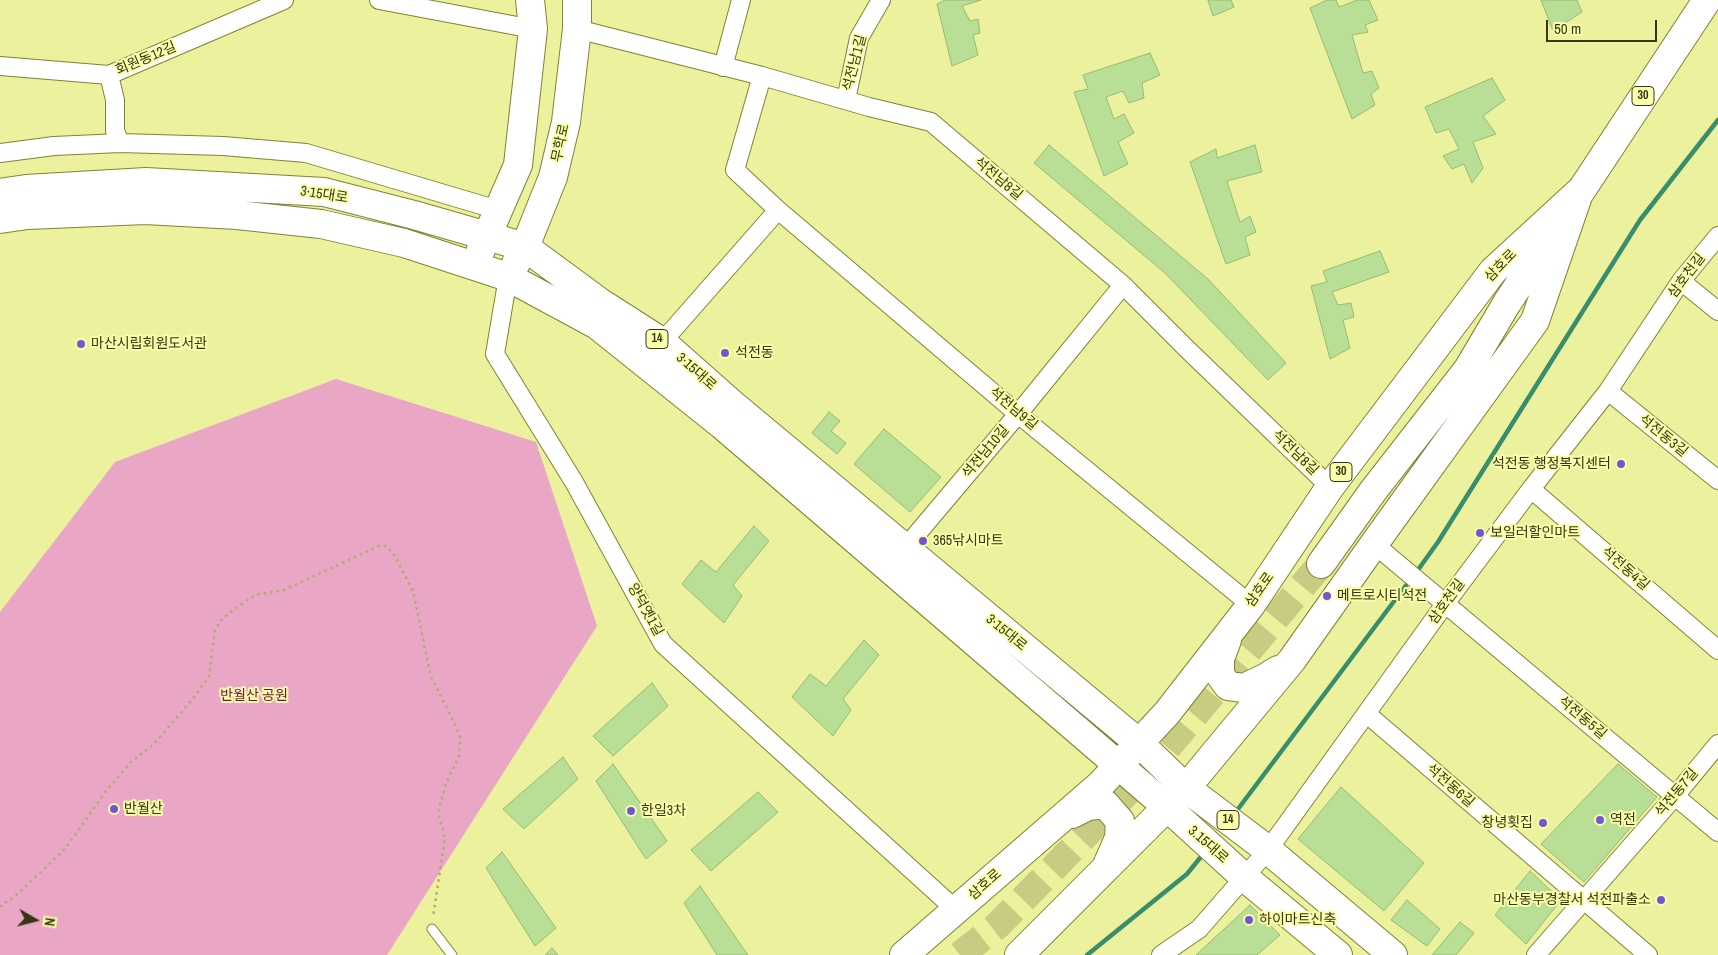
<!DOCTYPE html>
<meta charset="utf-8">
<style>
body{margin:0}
#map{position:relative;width:1718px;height:955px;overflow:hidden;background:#ecf19d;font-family:"Archivo Narrow",sans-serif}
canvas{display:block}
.north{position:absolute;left:10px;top:895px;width:50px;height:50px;-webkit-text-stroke:4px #fafeaa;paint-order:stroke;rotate:98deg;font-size:14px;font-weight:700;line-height:20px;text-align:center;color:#353614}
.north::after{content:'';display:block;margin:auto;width:18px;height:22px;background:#353614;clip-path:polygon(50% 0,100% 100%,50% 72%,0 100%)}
.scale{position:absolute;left:1546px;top:20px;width:111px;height:22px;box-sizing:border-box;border:2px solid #353614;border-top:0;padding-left:6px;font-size:15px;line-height:18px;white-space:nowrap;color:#353614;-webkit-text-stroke:4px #fafeaa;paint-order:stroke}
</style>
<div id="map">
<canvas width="1718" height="955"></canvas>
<div class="north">N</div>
<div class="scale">50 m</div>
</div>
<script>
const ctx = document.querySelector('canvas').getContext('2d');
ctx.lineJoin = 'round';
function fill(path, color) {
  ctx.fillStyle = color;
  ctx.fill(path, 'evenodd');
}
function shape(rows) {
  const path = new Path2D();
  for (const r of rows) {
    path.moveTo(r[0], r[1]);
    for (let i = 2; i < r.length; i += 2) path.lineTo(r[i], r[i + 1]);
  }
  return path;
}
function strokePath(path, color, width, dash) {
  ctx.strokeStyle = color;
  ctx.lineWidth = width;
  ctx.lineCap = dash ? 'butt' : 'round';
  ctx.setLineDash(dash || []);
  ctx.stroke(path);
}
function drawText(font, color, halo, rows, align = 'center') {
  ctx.font = font + ' "Archivo Narrow","Noto Sans KR",sans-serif';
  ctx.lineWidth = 4;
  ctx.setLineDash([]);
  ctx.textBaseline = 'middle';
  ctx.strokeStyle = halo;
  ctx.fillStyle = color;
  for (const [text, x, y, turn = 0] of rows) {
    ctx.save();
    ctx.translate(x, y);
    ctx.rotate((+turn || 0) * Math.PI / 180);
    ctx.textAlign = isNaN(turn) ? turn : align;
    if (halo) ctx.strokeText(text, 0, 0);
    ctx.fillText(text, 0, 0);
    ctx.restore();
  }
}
fill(shape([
 [336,379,536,442,597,626,387,955,0,955,0,612,115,462]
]), '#eaa6c5');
strokePath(shape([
 [1415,574,1438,542,1640,220,1718,120],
 [1235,813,1410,580],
 [1087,955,1187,874,1204,853]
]), '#388d6c', 4.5);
const building = shape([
 [945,0,981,0,962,6,970,21,978,19,980,33,973,35,978,55,952,66,937,4,945,0],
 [1208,0,1231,0,1234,7,1213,16,1208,0],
 [1327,0,1336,0,1339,7,1357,0,1369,0,1378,20,1365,25,1368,32,1352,35,1363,73,1372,71,1379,88,1371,94,1375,105,1352,119,1310,8,1327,0],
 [1541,0,1577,0,1582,12,1553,31,1541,0],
 [1150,53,1160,75,1142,83,1144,98,1129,103,1123,91,1106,97,1114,119,1124,114,1134,133,1118,142,1128,164,1104,176,1074,92,1088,89,1083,75,1150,53],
 [1492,78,1505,100,1483,116,1496,134,1473,142,1483,168,1472,183,1464,164,1452,169,1443,156,1459,149,1449,129,1436,133,1425,107,1492,78],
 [1049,145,1209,280,1286,363,1268,380,1165,273,1034,163,1049,145],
 [1255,145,1262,172,1227,181,1240,222,1250,216,1256,232,1245,237,1250,255,1226,264,1190,162,1216,149,1217,158,1255,145],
 [1380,251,1389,272,1332,292,1338,305,1351,303,1354,317,1343,320,1350,348,1330,359,1311,286,1327,282,1323,271,1380,251],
 [829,412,840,421,831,431,846,443,837,454,812,433,829,412],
 [884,429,941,477,910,512,854,464,884,429],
 [754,526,769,541,733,585,742,596,724,623,682,584,701,560,716,572,754,526],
 [864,640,879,655,843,699,851,710,833,736,792,697,810,674,826,686,864,640],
 [652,683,668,706,613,756,593,736,652,683],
 [563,757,578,779,524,829,503,809,563,757],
 [613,764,667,841,646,859,596,781,613,764],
 [1618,764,1657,797,1584,882,1541,844,1618,764],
 [1341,787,1424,863,1384,911,1298,839,1341,787],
 [758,792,778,812,711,871,691,850,758,792],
 [502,852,556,928,535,946,486,868,502,852],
 [1530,871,1561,900,1526,944,1495,915,1530,871],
 [700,886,748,955,717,955,684,903,700,886],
 [1407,900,1440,929,1427,946,1391,920,1407,900],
 [1250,905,1280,935,1257,955,1196,955,1250,905],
 [1460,922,1474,933,1456,955,1432,955,1460,922],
 [552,948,558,955,545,955,552,948]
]);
fill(building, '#b9df96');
strokePath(building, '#96ba73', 1);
strokePath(shape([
 [960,955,997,926,1146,773,1321,564]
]), '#c7cc82', 28, [28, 14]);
const service = shape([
 [432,929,452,955]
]);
const minor = shape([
 [379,0,533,29],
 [577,29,762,76,869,107,931,122,1123,285,1187,349,1330,487],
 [0,66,109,75,284,0],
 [723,67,741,0],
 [109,75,115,100,115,131,120,143,223,146,306,153,498,210],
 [762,76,735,170,778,210,1018,414,1251,605],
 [846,100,859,38,881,0],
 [0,153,54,146,120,143],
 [508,277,495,354,574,482,663,644,956,910],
 [1681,281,1718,311],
 [662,342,778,210],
 [1608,391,1718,480],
 [1531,489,1718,650],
 [1374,544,1718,832],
 [905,548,1018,414,1123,285],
 [1367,714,1648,955],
 [1161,955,1199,929,1268,850,1445,604,1531,489,1608,391,1681,281,1718,236],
 [1536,955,1675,796,1718,744]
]);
const primary = shape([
 [0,193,26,189,146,182,324,192,414,215,525,247,601,303,662,342,732,404,1139,743,1186,788,1268,850,1393,955],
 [0,219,28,215,145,210,237,215,321,224,404,243,508,277,597,325,722,425,1167,807,1244,877,1338,955],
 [480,252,518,165,533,29,530,0],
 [516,263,525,247,553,177,566,122,577,29,577,0],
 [1321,564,1373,491,1468,369,1507,303,1707,0],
 [1227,640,1220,659,1220,675,1228,686,1244,688,1265,678,1278,670],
 [1072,814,1088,806,1105,804,1120,821,1119,838,1108,863],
 [904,955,1101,784,1167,713,1251,605,1330,487,1493,271,1579,192],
 [1019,955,1186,788,1292,660,1374,544,1535,321,1578,196]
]);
strokePath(service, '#818331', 11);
strokePath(minor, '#818331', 20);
strokePath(primary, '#818331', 30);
strokePath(shape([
 [0,907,20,892,65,849,106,791,131,762,153,745,191,701,209,677,215,630,220,622,229,613,255,595,284,590,370,550,379,546,386,546,395,556,413,591,431,677,456,726,460,737,459,757,446,783,438,813,445,838,433,917]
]), '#abae6c', 2.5, [2.5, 4]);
strokePath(service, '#fff', 9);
strokePath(minor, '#fff', 18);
strokePath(primary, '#fff', 28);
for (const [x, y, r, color] of [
 [81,344,5,"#7455cf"],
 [725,353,5,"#7455cf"],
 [1621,464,5,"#7455cf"],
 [1480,533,5,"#7455cf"],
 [923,541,5,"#7455cf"],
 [1327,596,5,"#7455cf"],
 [114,809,5,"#7455cf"],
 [631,811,5,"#7455cf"],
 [1600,820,5,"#7455cf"],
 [1543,823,5,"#7455cf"],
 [1661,900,5,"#7455cf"],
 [1249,920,5,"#7455cf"]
]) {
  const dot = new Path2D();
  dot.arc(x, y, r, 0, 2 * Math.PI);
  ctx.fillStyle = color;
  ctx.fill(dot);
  strokePath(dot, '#fafeaa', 2);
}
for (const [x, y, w] of [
 [1643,96,22],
 [657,339,22],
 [1341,472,22],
 [1228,820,22]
]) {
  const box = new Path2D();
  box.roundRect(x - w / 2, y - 9.5, w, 19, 4);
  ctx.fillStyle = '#fafeaa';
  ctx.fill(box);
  strokePath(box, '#353614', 1);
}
drawText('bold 12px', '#353614', null, [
 ["30",1643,96],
 ["14",657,339],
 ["30",1341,472],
 ["14",1228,820]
]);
drawText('14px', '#353614', '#fafeaa', [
 ["회원동12길",146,59,-23],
 ["석전남1길",855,63,-75],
 ["무학로",561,143,-78],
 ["석전남8길",998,179,40],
 ["3·15대로",324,195,9],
 ["삼호로",1501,266,-46],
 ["삼호천길",1687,276,-53],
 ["3·15대로",696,372,42],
 ["석전남9길",1013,409,40],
 ["석전동3길",1663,436,39],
 ["석전남10길",986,452,-50],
 ["석전남8길",1295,453,44],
 ["석전동4길",1625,569,41],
 ["삼호로",1260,590,-55],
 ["삼호천길",1447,602,-54],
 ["양덕옛1길",645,610,61],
 ["3·15대로",1006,633,40],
 ["석전동5길",1582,718,40],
 ["석전동6길",1450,786,41],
 ["석전동7길",1677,793,-50],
 ["3.15대로",1208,845,42],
 ["삼호로",985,885,-41]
]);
drawText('14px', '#353614', '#fafeaa', [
 ["마산시립회원도서관",91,344],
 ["석전동",735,353],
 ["석전동 행정복지센터",1611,464,"right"],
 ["보일러할인마트",1490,533],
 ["365낚시마트",933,541],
 ["메트로시티석전",1337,596],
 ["반월산",124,809],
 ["한일3차",641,811],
 ["역전",1610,820],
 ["창녕횟집",1533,823,"right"],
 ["마산동부경찰서 석전파출소",1651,900,"right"],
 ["하이마트신축",1259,920]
], 'left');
drawText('14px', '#72114a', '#fafeaa', [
 ["반월산 공원",254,696]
]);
</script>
